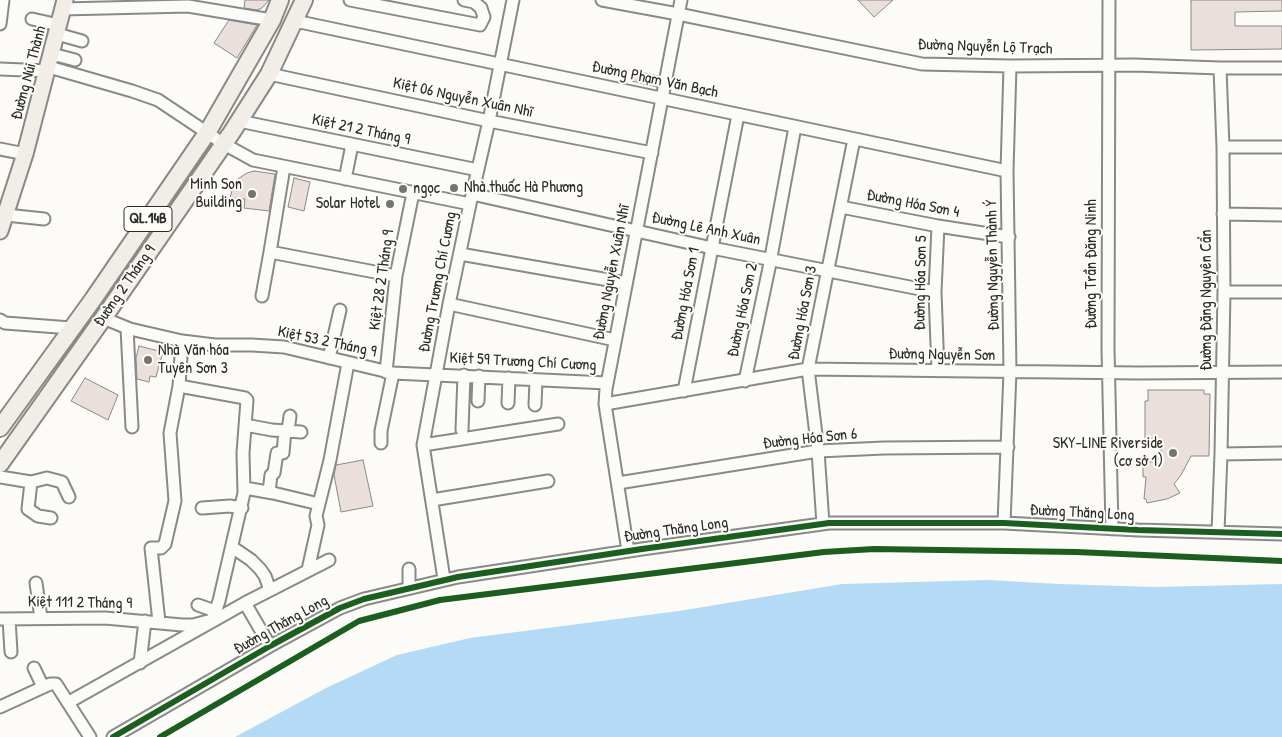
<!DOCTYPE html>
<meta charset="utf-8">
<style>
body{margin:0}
canvas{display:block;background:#fcfbf8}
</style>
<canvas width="1282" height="737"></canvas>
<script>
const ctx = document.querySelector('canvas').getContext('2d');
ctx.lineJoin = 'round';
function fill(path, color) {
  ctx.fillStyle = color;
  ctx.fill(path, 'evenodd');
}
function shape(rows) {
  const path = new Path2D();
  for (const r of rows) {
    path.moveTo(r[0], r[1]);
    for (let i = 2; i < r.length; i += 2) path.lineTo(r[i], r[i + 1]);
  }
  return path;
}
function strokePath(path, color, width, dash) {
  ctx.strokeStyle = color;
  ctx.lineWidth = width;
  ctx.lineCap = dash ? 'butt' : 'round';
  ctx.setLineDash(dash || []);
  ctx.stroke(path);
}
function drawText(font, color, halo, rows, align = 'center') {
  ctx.font = font + ' "Patrick Hand",sans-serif';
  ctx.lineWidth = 4;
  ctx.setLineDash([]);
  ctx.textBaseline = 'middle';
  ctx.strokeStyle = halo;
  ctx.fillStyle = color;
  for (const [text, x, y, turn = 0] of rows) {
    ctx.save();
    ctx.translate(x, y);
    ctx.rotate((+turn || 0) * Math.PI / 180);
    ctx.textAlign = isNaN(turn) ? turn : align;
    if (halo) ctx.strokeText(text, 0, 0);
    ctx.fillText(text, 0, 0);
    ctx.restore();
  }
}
fill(shape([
 [988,580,1059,584,1154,587,1282,584,1282,737,235,737,326,688,397,655,470,638,679,611,842,584]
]), '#b5daf6');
const building = shape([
 [245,0,269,0,262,8,257,10,244,8,245,0],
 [858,0,893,0,874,17,858,0],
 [1191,0,1282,0,1282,11,1235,12,1235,26,1282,26,1282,49,1191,50,1191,0],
 [229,20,257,25,237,58,214,43,229,20],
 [635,71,659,76,657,87,632,81,635,71],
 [254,171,275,174,269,211,244,208,245,199,230,198,233,187,238,179,247,173,254,171],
 [294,178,310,182,304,211,288,207,294,178],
 [139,346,163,352,156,377,150,376,149,382,137,379,136,358,139,346],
 [85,378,118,395,108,420,71,401,85,378],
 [1148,390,1204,390,1204,394,1210,394,1209,456,1191,456,1181,475,1174,484,1180,493,1167,499,1147,503,1146,499,1144,499,1146,477,1143,477,1143,463,1156,461,1161,457,1161,447,1153,439,1145,439,1145,401,1148,401,1148,390],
 [363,460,373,506,341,512,334,475,336,465,363,460]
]);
fill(building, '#ebdfdc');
strokePath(building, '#898987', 1);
const minor = shape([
 [350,0,480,25,484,17,481,8,474,2,464,0],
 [602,0,678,14,922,64,1010,66,1134,65,1220,68,1282,68],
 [1109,0,1108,348,1112,529],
 [63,9,188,6,272,20],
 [32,19,59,25],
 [295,21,1007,171],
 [0,24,3,0],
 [57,34,82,41],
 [52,54,75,60],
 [49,67,132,91,158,100,224,144,253,160,470,204],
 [0,69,48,71],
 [269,74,489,121,652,153],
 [239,121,478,170],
 [1223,147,1282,147],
 [0,149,25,154],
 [284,167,270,252,396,276],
 [345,179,352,145],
 [472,194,712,248,935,292],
 [841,207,938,226,1009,237],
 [1223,214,1282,215],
 [6,215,44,219],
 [460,254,626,283],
 [1224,292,1282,292],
 [262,296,270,252],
 [449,304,615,340],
 [103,318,130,329,182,341,215,345,252,345,284,347,393,373,607,383],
 [0,320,5,323,71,328],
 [127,328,132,427],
 [182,341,179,386,245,398,247,400,243,453,244,493,219,601,212,620],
 [329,358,340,310],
 [938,371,935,292,938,226],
 [386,372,396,276,413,193],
 [745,381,769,268,795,127],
 [684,391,738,115],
 [478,401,479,376],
 [508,403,509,378],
 [605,404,808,369,1138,373,1282,372],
 [535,405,536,380],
 [245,425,272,430,301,432],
 [462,430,464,375],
 [288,431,290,416],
 [381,443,381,431,393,373],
 [423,445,558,424],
 [1221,454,1282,453],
 [0,477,31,482,28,509,38,516,51,518],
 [31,482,47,478,62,482,69,497],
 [618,483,818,451,884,448,1008,447],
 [245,488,273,493,319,504],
 [269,492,271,475,274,473,277,453,283,453,285,430],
 [432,500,548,481],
 [202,508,230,506,242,508],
 [1004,523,1010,372,1007,171,1010,66],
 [823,524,818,451,808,369,854,139],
 [1218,532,1221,454,1224,292,1223,147,1220,68],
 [232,547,251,560,260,569,265,576,270,590],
 [628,551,605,404,606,389,681,0],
 [308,570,318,525,316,516,330,460,348,363],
 [444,579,423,445,449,304,470,204,489,121,513,0],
 [36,583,41,618],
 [409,588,409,569],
 [245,603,270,646],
 [198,605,215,611],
 [0,619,105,618,182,625,193,625,208,621],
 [9,619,11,652],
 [159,622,151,548,161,548,165,544,175,501,170,433,179,386],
 [140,663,145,621],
 [34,668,43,687],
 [69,702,245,603,329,560],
 [0,707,50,684,56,684,90,737],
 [113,737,270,646,340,608,364,599,458,577,642,549,829,523,1004,523,1138,530,1282,534]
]);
const major = shape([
 [0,231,25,154,65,0]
]);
const highway = shape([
 [0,428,94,298,207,133,272,20,280,0],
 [0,464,109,310,232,132,269,74,304,0]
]);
strokePath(minor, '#898987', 15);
strokePath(major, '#898987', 19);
strokePath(highway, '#898987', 20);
strokePath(minor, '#fbfbf9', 11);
strokePath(major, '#f2eee7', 15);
strokePath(highway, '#f2eee7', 16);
strokePath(shape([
 [113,737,270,646,340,608,364,599,458,577,642,549,829,523,1004,523,1138,530,1282,534],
 [160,737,359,621,440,600,824,552,874,549,1076,552,1282,561]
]), '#1b5e20', 6);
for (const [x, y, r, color] of [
 [454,188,5,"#747473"],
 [403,189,5,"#747473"],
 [252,194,5,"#747473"],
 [390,204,5,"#747473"],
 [148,360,5,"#747473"],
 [1173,453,5,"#747473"]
]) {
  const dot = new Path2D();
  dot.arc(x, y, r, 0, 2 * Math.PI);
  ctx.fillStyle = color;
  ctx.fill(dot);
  strokePath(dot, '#fdfcf7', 2);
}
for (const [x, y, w] of [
 [148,219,48]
]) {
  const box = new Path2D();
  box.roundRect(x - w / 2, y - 12.5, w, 25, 4);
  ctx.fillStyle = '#fdfcf7';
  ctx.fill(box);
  strokePath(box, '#2b2b2b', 1);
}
drawText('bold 15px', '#2b2b2b', null, [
 ["QL.14B",148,219]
]);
drawText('16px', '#2b2b2b', '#fdfcf7', [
 ["Đường Nguyễn Lộ Trạch",985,47,2],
 ["Đường Núi Thành",29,73,-75],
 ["Đường Phạm Văn Bạch",655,80,12],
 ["Kiệt 06 Nguyễn Xuân Nhĩ",463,98,12],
 ["Kiệt 21 2 Tháng 9",361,130,12],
 ["Đường Hóa Sơn 4",913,204,11],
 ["Đường Lê Anh Xuân",706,229,12],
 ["Đường Trần Đăng Ninh",1092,264,-90],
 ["Đường Nguyễn Thành Ý",993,265,-91],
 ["Đường Nguyễn Xuân Nhĩ",612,272,-79],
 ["Kiệt 28 2 Tháng 9",382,280,-82],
 ["Đường Trương Chí Cương",438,282,-79],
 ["Đường Hóa Sơn 5",921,283,-89],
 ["Đường 2 Tháng 9",125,286,-55],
 ["Đường Hóa Sơn 1",686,294,-79],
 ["Đường Đặng Nguyên Cẩn",1207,300,-90],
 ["Đường Hóa Sơn 2",743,310,-78],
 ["Đường Hóa Sơn 3",803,313,-79],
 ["Kiệt 53 2 Tháng 9",327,342,12],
 ["Đường Nguyễn Sơn",942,355,1],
 ["Kiệt 59 Trương Chí Cương",523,362,3],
 ["Đường Hóa Sơn 6",810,439,-6],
 ["Đường Thăng Long",1082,513,3],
 ["Đường Thăng Long",676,530,-8],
 ["Kiệt 111 2 Tháng 9",80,603,1],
 ["Đường Thăng Long",281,625,-29]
]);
drawText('16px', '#2b2b2b', '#fdfcf7', [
 ["Minh Son",242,185],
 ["Building",242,203],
 ["Nhà thuốc Hà Phương",464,188,"left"],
 ["ngọc",413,189,"left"],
 ["Solar Hotel",380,204],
 ["Nhà Văn hóa",158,351,"left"],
 ["Tuyên Sơn 3",158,369,"left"],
 ["SKY-LINE Riverside",1163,444],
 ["(cơ sở 1)",1163,462]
], 'right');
</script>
